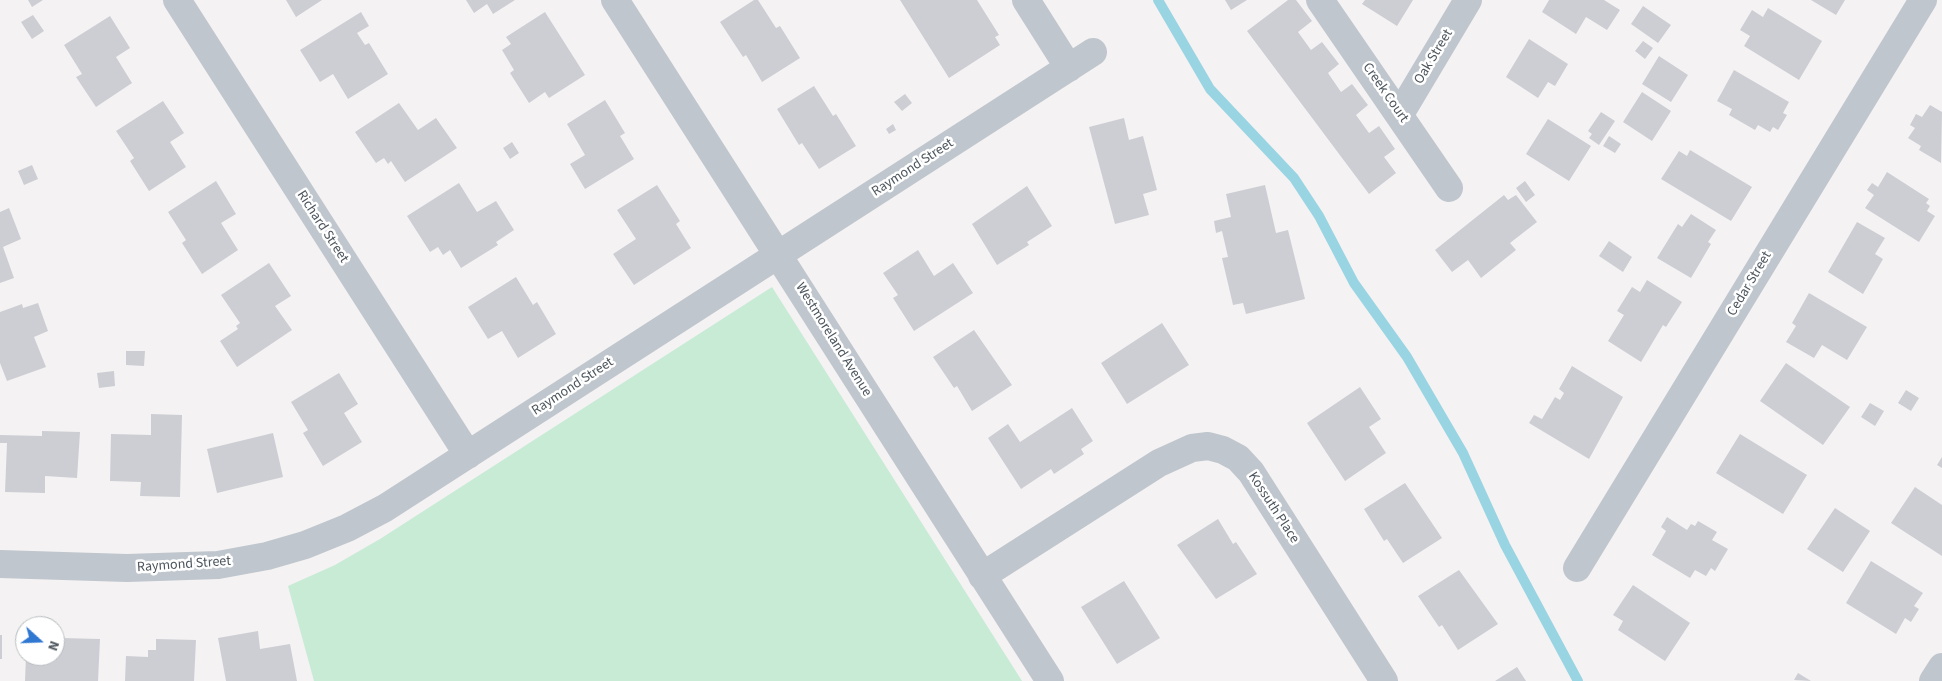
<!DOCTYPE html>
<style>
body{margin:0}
#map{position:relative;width:1942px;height:681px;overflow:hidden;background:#f4f2f2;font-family:"Source Sans 3",sans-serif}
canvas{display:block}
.north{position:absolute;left:15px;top:616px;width:50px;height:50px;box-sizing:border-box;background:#fff;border:1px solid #b7bbbe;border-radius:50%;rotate:110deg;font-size:14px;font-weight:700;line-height:20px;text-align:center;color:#4c555d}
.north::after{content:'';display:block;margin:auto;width:18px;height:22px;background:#2f77d1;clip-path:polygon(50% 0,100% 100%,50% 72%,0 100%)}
</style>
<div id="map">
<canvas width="1942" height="681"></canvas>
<div class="north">N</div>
</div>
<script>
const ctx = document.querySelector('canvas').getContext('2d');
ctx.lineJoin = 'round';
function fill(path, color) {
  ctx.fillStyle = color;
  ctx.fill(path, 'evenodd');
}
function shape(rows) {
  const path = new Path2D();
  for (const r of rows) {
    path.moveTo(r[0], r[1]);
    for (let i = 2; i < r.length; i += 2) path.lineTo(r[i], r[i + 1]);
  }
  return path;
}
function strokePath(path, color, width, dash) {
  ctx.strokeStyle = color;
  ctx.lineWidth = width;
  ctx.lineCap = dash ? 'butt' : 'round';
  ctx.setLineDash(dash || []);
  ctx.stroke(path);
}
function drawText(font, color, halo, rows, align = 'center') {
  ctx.font = font + ' "Source Sans 3",sans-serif';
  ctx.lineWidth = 5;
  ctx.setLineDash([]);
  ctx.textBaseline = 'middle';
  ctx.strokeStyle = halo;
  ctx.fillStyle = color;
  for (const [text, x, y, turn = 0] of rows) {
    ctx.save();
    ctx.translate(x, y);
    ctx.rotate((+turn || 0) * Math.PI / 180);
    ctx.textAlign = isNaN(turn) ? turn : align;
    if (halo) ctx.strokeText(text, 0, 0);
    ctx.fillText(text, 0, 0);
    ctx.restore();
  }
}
fill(shape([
 [772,287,1022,681,314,681,288,586,335,565,380,539]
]), '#c7ebd5');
strokePath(shape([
 [1158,0,1210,89,1294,178,1319,216,1354,283,1407,357,1463,453,1505,545,1578,681]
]), '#99d4e3', 10);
fill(shape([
 [28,0,43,0,32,7],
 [286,0,322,0,296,17],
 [466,0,515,0,493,14,487,4,474,13],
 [754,0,758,0,776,28,780,26,800,58,762,82,746,55,743,57,720,22],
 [900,0,977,0,999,35,995,37,1000,45,949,78],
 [1225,0,1247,0,1231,10],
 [1288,0,1296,0,1312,21,1298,32,1311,50,1322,42,1339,64,1328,73,1341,92,1352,84,1368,105,1356,115,1369,133,1379,126,1395,149,1384,157,1396,173,1369,194,1247,31],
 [1365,0,1413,0,1397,26,1362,4],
 [1549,0,1604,0,1620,10,1607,30,1586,17,1576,34,1542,12],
 [1811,0,1845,0,1836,15],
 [1643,6,1671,25,1658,43,1631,24],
 [1768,8,1822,41,1799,80,1744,46,1750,36,1740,30,1752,10,1763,17],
 [361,12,369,26,357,33,365,45,369,43,388,74,348,99,333,74,320,82,300,50],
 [545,12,585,75,549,98,545,92,529,103,510,73,514,70,502,50,511,44,506,37],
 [33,15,44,31,32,39,21,22],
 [110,16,130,48,116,57,132,83,96,107,76,77,82,74,64,45],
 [1529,39,1568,64,1555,86,1548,82,1538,98,1506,77],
 [1643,41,1653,48,1645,59,1635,51],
 [1659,56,1688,75,1671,102,1642,84],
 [1734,70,1789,102,1783,113,1787,115,1778,130,1773,127,1770,132,1758,125,1755,130,1729,115,1732,109,1717,101],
 [814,86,833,116,836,114,856,146,819,169,802,143,799,145,777,109],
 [1642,92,1671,111,1652,141,1623,122],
 [905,94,912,103,902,111,894,102],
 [605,100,625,133,620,136,634,159,585,189,570,164,585,155,567,124],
 [163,101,184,133,170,142,186,167,149,191,130,161,134,158,116,131],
 [399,103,418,130,436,118,457,148,405,182,391,161,388,164,384,158,376,163,355,132],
 [1930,105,1942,112,1941,163,1919,150,1921,146,1908,138,1915,128,1910,125,1916,114,1922,117],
 [1601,112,1615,121,1599,145,1589,138,1592,134,1588,131],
 [1124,118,1129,140,1143,136,1157,190,1143,194,1149,215,1115,224,1089,127],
 [1548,119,1591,146,1569,181,1526,154],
 [893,124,896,130,889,134,886,129],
 [1609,136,1621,144,1615,153,1603,146],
 [512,142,519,153,510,159,503,148],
 [1690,150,1752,187,1731,221,1661,179,1679,151,1687,156],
 [32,165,38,179,24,185,18,171],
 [1887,172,1929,199,1926,203,1930,206,1927,211,1935,216,1919,242,1865,208,1874,195,1867,190,1872,183,1878,187],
 [216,181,236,214,221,223,238,250,202,274,182,243,186,240,168,212],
 [1525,181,1535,195,1526,202,1516,188],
 [459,183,477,212,496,201,514,230,496,242,498,245,461,268,450,250,443,255,438,247,430,252,407,216],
 [657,185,680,221,676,224,691,248,634,285,613,254,636,239,617,210],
 [1265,185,1276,233,1288,230,1305,299,1246,314,1243,303,1233,305,1222,258,1228,257,1222,231,1216,233,1214,221,1231,217,1226,194],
 [1027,186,1052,226,1027,242,1029,245,997,265,972,224],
 [1504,195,1508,200,1516,195,1537,222,1510,243,1516,250,1481,278,1468,260,1452,272,1435,250],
 [9,208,21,239,3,247,14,278,0,283,0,212],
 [1691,214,1716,230,1708,242,1711,244,1691,278,1657,258,1678,224,1682,227],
 [1857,222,1885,238,1875,254,1883,259,1863,294,1828,272],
 [1609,241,1632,257,1623,272,1599,256],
 [918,250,934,276,953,263,973,293,914,331,893,298,898,295,883,273],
 [269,263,291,296,275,306,292,330,237,367,220,341,238,329,236,326,240,323,221,295],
 [516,277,533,305,537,302,556,334,518,358,502,331,488,339,468,307],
 [1647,280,1682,302,1666,327,1663,325,1641,362,1608,341,1624,315,1617,311,1632,287,1640,292],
 [1809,293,1867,327,1847,360,1822,345,1814,358,1786,342,1796,326,1792,323],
 [38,303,48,331,34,337,46,367,7,381,0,363,0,312,22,304,23,308],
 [1162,323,1189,365,1127,404,1101,363],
 [974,330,1012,385,972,411,957,386,954,388,933,357],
 [126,351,145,351,144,366,126,365],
 [1786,363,1850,407,1823,445,1760,401],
 [1572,366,1623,397,1589,459,1529,423,1534,415,1542,419,1555,397,1560,400,1564,393,1559,389],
 [114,371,115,386,99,388,97,373],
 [339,373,358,404,344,413,362,442,323,466,303,433,308,430,291,402],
 [1360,387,1381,419,1369,427,1386,453,1345,481,1307,423],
 [1906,390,1919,398,1911,411,1898,403],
 [1870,403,1884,411,1875,426,1861,417],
 [1072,408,1093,441,1081,449,1084,454,1054,474,1051,469,1021,489,988,438,1008,424,1020,442],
 [151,414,182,415,180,497,140,496,141,482,110,481,111,434,151,435],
 [42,431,80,432,77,478,45,476,45,493,5,492,7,443,0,443,0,435,42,436],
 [273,433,283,477,217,493,207,449],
 [1740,434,1807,475,1783,514,1716,473],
 [1942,457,1942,468,1937,465],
 [1405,483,1442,538,1403,563,1387,539,1384,541,1364,509],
 [1915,487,1942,505,1942,556,1891,523],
 [1835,508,1870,531,1843,572,1807,549],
 [1667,517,1687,530,1691,524,1695,526,1698,521,1717,532,1712,540,1728,549,1715,571,1711,568,1706,576,1695,570,1690,578,1652,555,1666,531,1661,527],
 [1218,519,1233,544,1236,542,1257,574,1216,599,1177,545],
 [1871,561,1923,593,1914,606,1919,609,1911,622,1905,618,1896,634,1846,603],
 [1459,570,1498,624,1458,650,1442,625,1439,627,1418,596],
 [1124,581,1160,638,1117,664,1081,607],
 [1633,585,1690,623,1665,661,1618,630,1623,621,1613,615],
 [258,631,260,649,290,644,297,681,226,681,218,638],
 [0,635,2,635,2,659,0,659],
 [62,638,100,639,98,681,25,681,26,656,61,654],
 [156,639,196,640,194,681,125,681,126,656,148,657,148,650,156,650],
 [1517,667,1526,681,1495,681],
 [1798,673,1811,681,1794,680]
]), '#cdced4');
strokePath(shape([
 [177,0,468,455],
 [615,0,1050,681],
 [1026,0,1069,68],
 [1320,0,1449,188],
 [1400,114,1468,0],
 [0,564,127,568,218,565,267,556,305,545,347,528,385,508,1093,52],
 [1577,568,1923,0],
 [982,576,1159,463,1192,448,1208,446,1223,450,1238,458,1251,472,1384,681],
 [1933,681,1942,667]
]), '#bfc6cd', 28);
drawText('14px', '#4c555d', '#fff', [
 ["Oak Street",1434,57,-59],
 ["Creek Court",1385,93,55],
 ["Raymond Street",913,168,-33],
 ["Richard Street",322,227,57],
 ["Cedar Street",1750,284,-59],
 ["Westmoreland Avenue",833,340,58],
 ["Raymond Street",573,387,-33],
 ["Kossuth Place",1273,508,57],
 ["Raymond Street",184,565,-4]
]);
</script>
